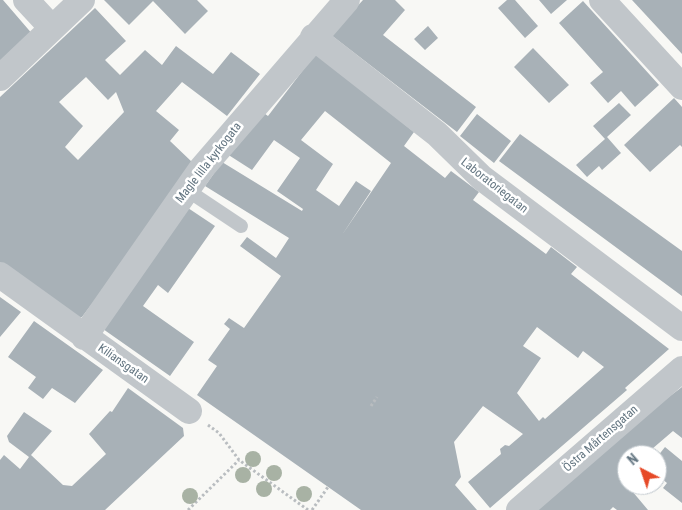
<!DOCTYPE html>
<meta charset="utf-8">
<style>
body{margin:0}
#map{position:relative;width:682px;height:510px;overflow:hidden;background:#f8f8f5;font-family:"Roboto Condensed",sans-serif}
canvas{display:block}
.north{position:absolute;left:617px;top:445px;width:50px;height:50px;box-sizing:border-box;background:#fff;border:1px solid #c1c8cd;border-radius:50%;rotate:319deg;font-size:14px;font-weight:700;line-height:20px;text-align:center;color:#637581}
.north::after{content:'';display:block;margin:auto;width:18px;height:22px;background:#e64a28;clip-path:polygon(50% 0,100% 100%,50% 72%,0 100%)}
</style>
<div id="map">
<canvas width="682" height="510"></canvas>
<div class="north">N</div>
</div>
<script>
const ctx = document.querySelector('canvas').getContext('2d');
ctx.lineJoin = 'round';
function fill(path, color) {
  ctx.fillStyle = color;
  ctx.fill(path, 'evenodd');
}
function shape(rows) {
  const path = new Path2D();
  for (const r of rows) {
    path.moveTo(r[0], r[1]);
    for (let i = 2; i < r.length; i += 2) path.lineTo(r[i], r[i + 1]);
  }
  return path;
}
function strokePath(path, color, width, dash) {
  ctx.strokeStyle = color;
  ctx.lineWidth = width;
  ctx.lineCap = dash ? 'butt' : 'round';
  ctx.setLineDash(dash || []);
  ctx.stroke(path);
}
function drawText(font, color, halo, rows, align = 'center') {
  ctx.font = font + ' "Roboto Condensed",sans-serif';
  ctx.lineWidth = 5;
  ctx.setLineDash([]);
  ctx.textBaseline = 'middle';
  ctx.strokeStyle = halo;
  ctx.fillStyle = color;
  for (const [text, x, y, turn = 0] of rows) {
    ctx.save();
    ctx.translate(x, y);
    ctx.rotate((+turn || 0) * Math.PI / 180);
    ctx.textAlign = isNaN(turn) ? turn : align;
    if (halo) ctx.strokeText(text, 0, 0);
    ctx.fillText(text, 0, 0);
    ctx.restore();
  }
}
fill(shape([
 [0,0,3,0,34,36,0,65],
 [104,0,197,0,208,11,185,34,153,1,129,25],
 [363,0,395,0,405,10,383,35,476,107,457,132,331,35],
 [507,0,515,0,538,26,525,38,498,8],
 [539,0,567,0,551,14],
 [632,0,682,0,682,54],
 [583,1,659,85,635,107,621,91,608,103,590,83,603,72,559,23],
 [95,8,126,41,105,60,120,75,145,50,162,65,176,46,213,74,231,52,260,74,227,116,182,82,156,111,179,130,170,141,192,162,137,245,82,317,69,319,0,264,0,97],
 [86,77,108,100,116,92,124,112,78,160,65,147,83,126,59,102],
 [428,26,438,38,425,50,414,39],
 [533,48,569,85,549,103,514,67],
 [316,53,414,132,404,146,445,178,451,171,479,192,473,200,546,254,551,247,577,267,571,274,669,349,625,388,627,390,490,508,468,482,501,454,500,449,505,445,509,446,523,434,483,406,454,442,461,477,455,485,477,510,361,510,197,395,217,366,208,360,230,329,224,324,229,318,244,328,281,276,240,246,247,237,276,258,289,238,205,186,222,162,302,211,303,209,277,191,300,158,274,140,252,170,227,154,258,109,268,116],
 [325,111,391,163,342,235,371,191,356,181,339,206,316,190,333,164,301,140],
 [537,327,578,358,583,351,604,367,545,419,543,417,539,421,517,393,541,358,523,346],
 [674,98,682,107,682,147,680,145,650,172,624,145],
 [619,103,631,115,607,137,621,153,602,170,599,166,587,177,576,165,605,139,593,126],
 [477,114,511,141,494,163,460,136],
 [520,134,682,251,682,296,499,161],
 [188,208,215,226,168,293,158,285,143,306,194,342,170,376,103,329],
 [0,297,21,312,0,337],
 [34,321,103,370,75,403,52,388,43,399,28,388,36,377,8,357],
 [682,387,682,438,673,431,645,455,627,455,627,485,648,510,617,510,613,507,610,510,537,510,650,411],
 [128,388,183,428,184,436,105,510,0,510,0,460,4,455,20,469,29,457,9,442,7,436,24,412,52,431,31,455,63,485,72,486,106,454,89,434,110,411,112,412],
 [665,447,682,461,682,503,663,488,667,483,657,475,657,457]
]), '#a8b1b7');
strokePath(shape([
 [371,406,377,397],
 [208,425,219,433,239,460,308,510],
 [188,510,239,460],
 [312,510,328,487]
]), '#b9bdc0', 3, [2.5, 2.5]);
strokePath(shape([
 [187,190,241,226]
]), '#c1c6ca', 14);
strokePath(shape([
 [26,0,52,28],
 [602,0,682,87],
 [313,37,437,134,482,178,682,328],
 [0,78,82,0],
 [0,275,189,411],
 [84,337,202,168,347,0],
 [519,510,682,369]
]), '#c1c6ca', 26);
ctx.fillStyle = '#a8b2a4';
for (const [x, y] of [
 [253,459],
 [274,473],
 [243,475],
 [264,489],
 [304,494],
 [190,496]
]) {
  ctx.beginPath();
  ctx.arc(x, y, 8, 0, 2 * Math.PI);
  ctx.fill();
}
drawText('12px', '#637581', '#fff', [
 ["Magle lilla kyrkogata",209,163,-52],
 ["Laboratoriegatan",494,186,38],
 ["Kiliansgatan",123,364,35],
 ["Östra Mårtensgatan",601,439,-41]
]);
</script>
